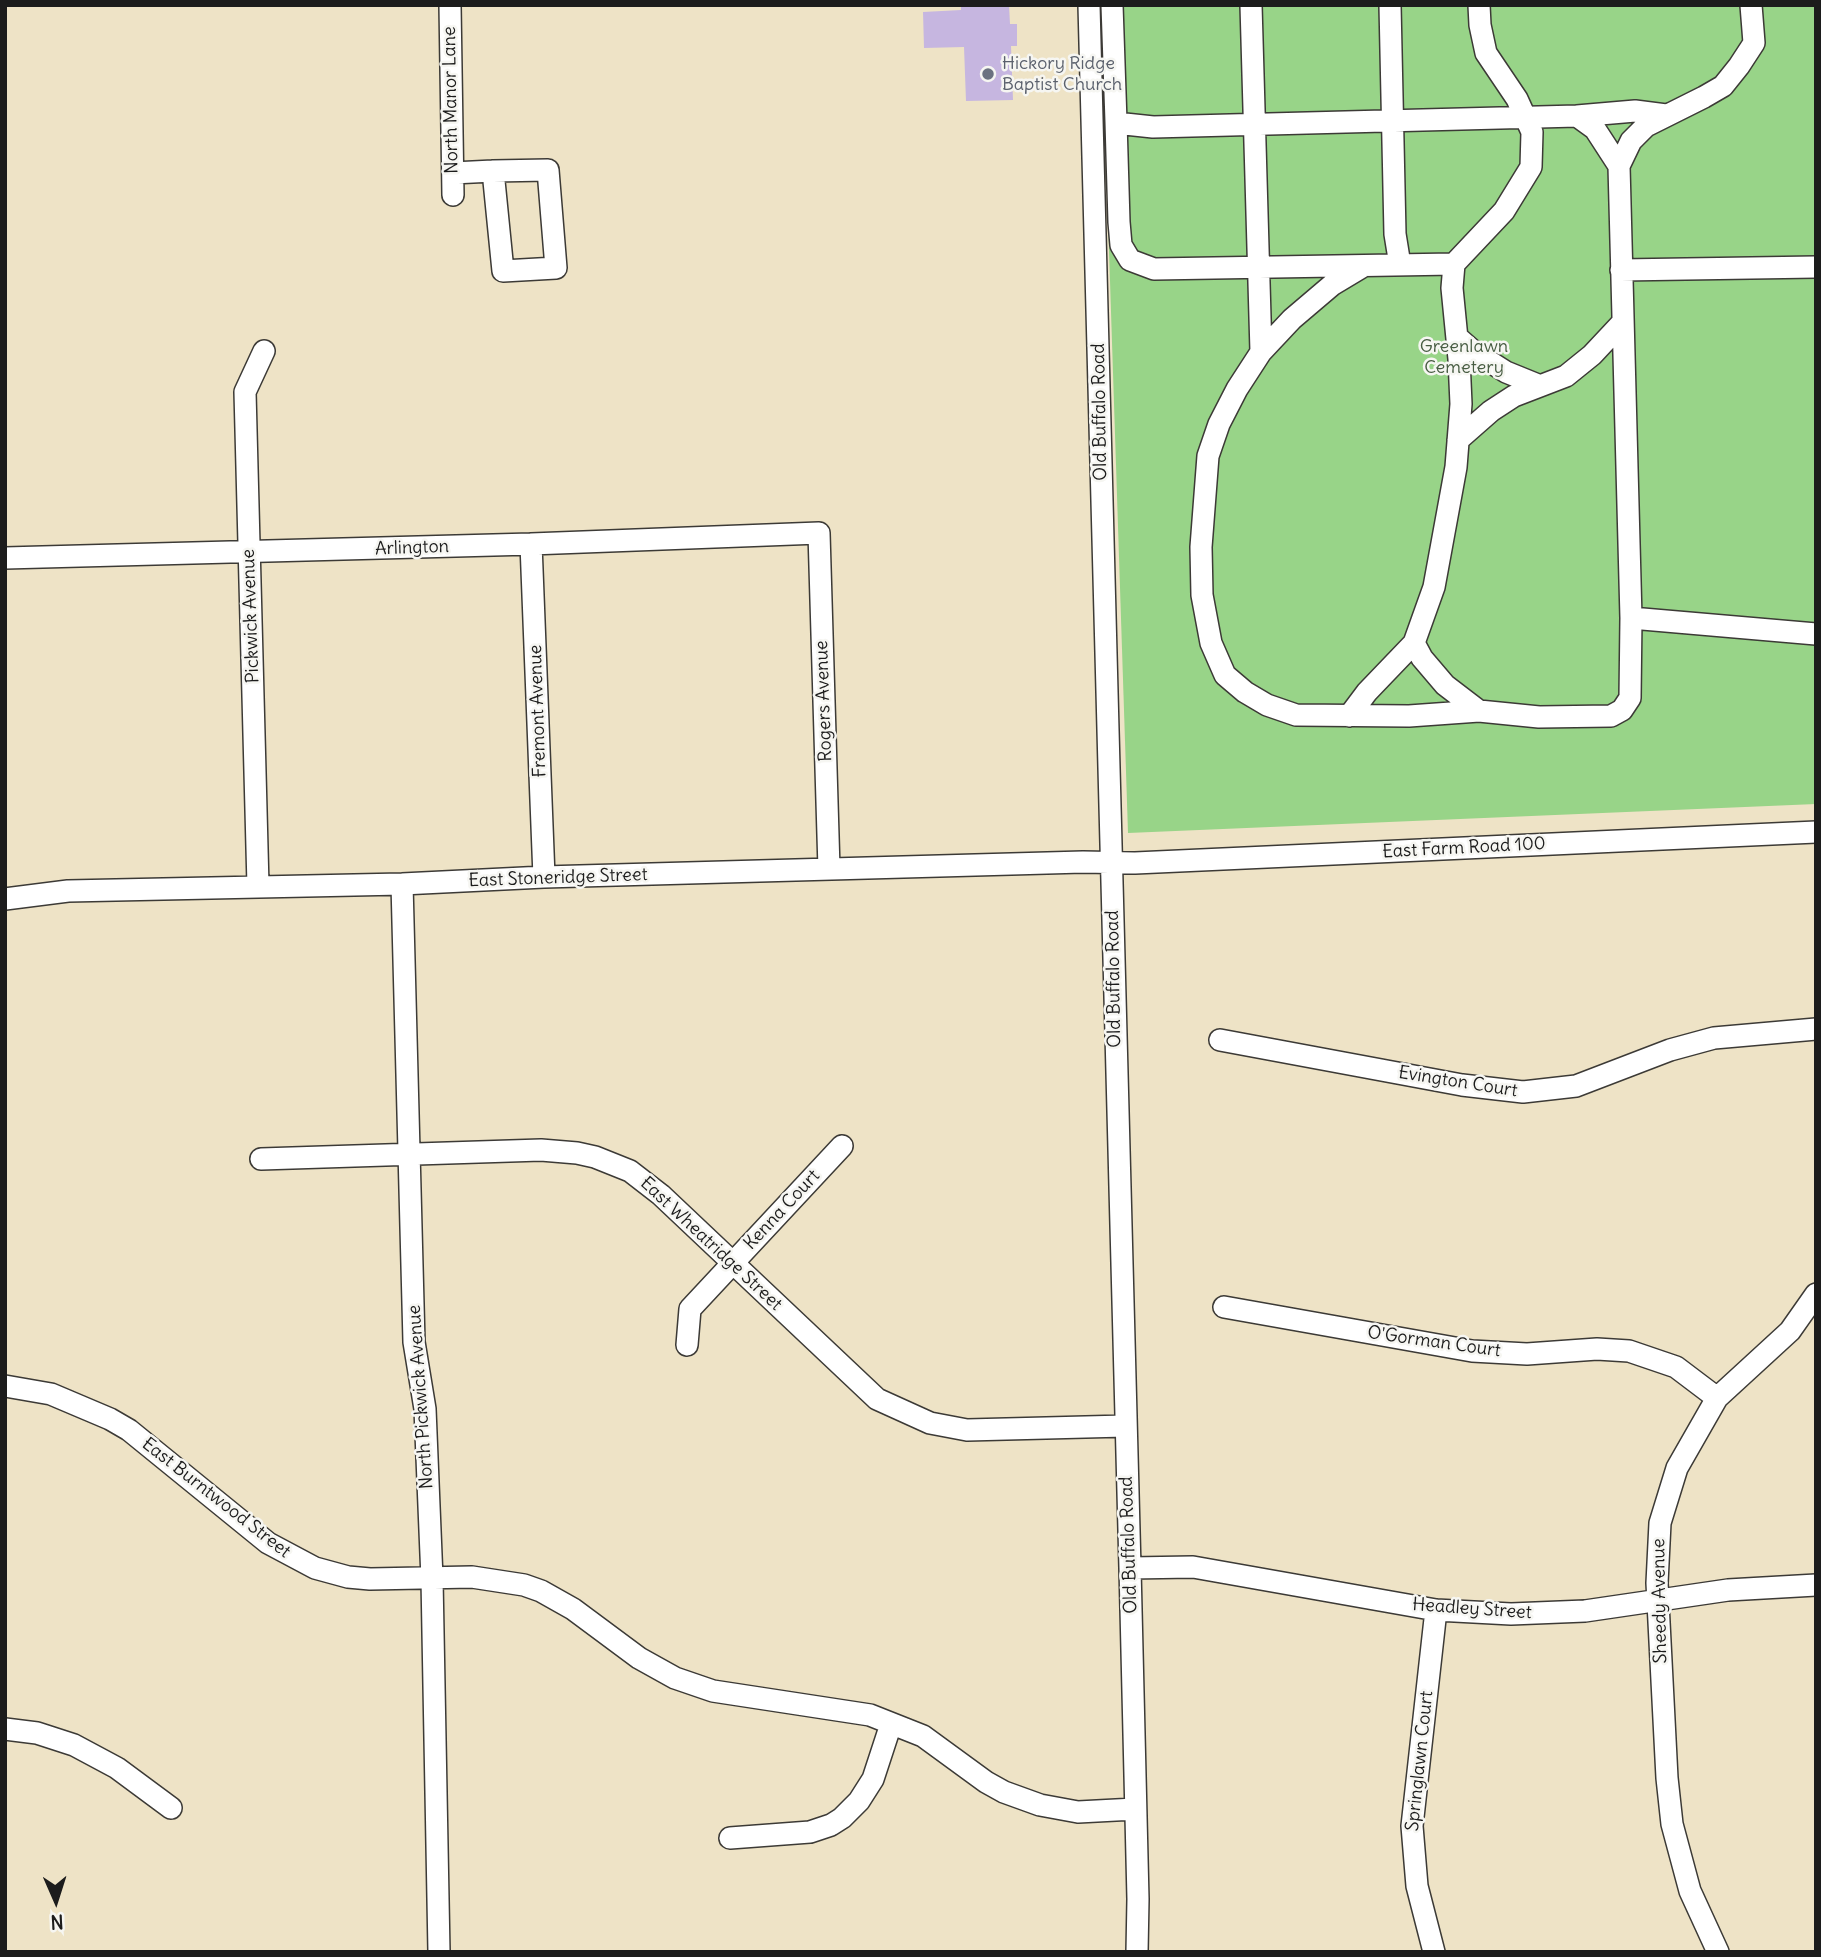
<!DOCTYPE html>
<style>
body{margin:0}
#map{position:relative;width:1821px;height:1957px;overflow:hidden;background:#eee3c6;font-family:Delius,sans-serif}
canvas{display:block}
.frame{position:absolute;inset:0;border:7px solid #1c1c1c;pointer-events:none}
.north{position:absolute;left:21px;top:1866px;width:70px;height:70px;-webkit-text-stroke:5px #f6f6f2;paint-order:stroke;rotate:177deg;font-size:19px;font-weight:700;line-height:28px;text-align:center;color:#1c1c1c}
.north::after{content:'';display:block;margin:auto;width:24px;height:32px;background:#1c1c1c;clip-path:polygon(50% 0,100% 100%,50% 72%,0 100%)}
</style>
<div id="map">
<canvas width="1821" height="1957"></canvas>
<div class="frame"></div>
<div class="north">N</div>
</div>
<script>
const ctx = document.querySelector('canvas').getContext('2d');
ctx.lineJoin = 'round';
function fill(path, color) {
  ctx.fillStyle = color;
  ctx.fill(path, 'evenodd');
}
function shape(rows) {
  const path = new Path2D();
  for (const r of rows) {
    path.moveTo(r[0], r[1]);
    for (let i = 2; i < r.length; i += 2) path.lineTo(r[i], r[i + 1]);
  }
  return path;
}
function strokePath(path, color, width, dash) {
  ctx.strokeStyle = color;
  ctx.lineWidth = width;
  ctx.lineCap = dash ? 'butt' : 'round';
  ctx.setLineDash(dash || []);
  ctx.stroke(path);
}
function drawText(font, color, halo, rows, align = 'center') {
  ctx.font = font + ' Delius,sans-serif';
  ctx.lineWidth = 5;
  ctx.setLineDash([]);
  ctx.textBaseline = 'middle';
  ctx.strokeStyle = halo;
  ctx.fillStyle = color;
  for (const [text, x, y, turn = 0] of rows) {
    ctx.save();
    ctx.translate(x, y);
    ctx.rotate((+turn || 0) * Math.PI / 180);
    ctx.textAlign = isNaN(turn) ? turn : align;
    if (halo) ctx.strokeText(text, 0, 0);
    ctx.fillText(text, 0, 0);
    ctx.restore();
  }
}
fill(shape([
 [1101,5,1816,5,1816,804,1128,833]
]), '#98d488');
fill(shape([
 [961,5,1009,5,1010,24,1017,24,1017,46,1011,46,1013,100,966,101,964,47,924,48,923,12,961,10]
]), '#c6b6e0');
const minor = shape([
 [450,5,453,195],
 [1089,5,1130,1568,1138,1899,1137,1952],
 [1112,5,1116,122,1125,124,1153,127,1577,116,1595,129,1619,166,1631,618,1816,634],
 [1251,5,1261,352,1237,389,1219,424,1208,456,1201,547,1202,595,1211,643,1225,675,1245,692,1267,705,1296,715,1409,716,1479,711,1539,717,1611,716,1622,710,1630,698,1631,618],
 [1390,5,1395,234,1400,265],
 [1577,116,1635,111,1666,115],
 [1116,122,1119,222,1121,245,1130,260,1154,269,1454,264,1504,211,1531,167,1532,132,1517,99,1486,53,1480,25,1479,5],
 [1619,166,1631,141,1646,126,1704,97,1723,86,1739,66,1754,43,1751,5],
 [453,173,493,171,548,170,556,268,503,271,493,171],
 [1454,264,1452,288,1459,359,1461,404,1456,467,1434,587,1414,643,1422,658,1445,685,1479,711],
 [1621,270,1816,267],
 [1457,337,1473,351,1506,372,1538,385],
 [1261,352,1292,319,1332,285,1362,267],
 [1458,440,1491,411,1514,396,1566,376,1592,355,1622,323],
 [531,544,544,877],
 [5,558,531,544,819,533,829,869],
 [1349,716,1367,692,1414,643],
 [402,884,414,1342,425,1409,432,1579,439,1952],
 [258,886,245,392,264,351],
 [5,899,68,891,402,884,544,877,1083,862,1135,863,1816,832],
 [1220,1040,1462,1085,1523,1092,1576,1086,1670,1050,1714,1038,1816,1029],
 [261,1159,541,1150,577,1153,595,1157,630,1171,661,1195,877,1399,930,1423,967,1430,1125,1426],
 [1224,1307,1472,1351,1527,1354,1597,1349,1629,1351,1676,1367,1717,1398],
 [687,1345,690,1309,842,1146],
 [5,1386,51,1394,110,1419,129,1430,268,1543,315,1568,348,1577,370,1579,472,1577,524,1585,541,1591,573,1609,639,1658,675,1678,713,1691,870,1715,923,1736,986,1782,1004,1792,1040,1805,1078,1812,1135,1809],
 [1130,1568,1193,1567,1436,1610,1511,1614,1585,1611,1728,1590,1816,1585],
 [5,1729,37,1733,74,1745,117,1768,171,1808],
 [730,1838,810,1832,831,1825,842,1818,859,1801,873,1779,891,1724],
 [1434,1952,1417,1886,1412,1826,1436,1610],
 [1718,1952,1690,1891,1672,1824,1667,1778,1657,1583,1660,1523,1677,1468,1717,1398,1790,1331,1816,1294]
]);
strokePath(minor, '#3c3a36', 24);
strokePath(minor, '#fff', 21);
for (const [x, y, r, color] of [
 [988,74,7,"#6b7280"]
]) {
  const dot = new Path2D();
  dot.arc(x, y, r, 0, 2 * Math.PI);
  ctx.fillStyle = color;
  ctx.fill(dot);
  strokePath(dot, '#f6f6f2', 2.5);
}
drawText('18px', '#5b616d', '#f6f6f2', [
 ["Hickory Ridge",1002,64],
 ["Baptist Church",1002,85]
], 'left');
drawText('18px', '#1c1c1c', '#f6f6f2', [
 ["North Manor Lane",451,100,-91],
 ["Old Buffalo Road",1100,412,-91],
 ["Arlington",412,548,-2],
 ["Pickwick Avenue",251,616,-92],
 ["Rogers Avenue",824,701,-92],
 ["Fremont Avenue",538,711,-92],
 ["East Farm Road 100",1464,848,-3],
 ["East Stoneridge Street",558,878,-2],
 ["Old Buffalo Road",1114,979,-91],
 ["Evington Court",1458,1082,9],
 ["Kenna Court",782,1210,-47],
 ["East Wheatridge Street",711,1244,43],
 ["O'Gorman Court",1434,1342,8],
 ["North Pickwick Avenue",421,1397,-94],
 ["East Burntwood Street",216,1498,38],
 ["Old Buffalo Road",1129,1545,-92],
 ["Sheedy Avenue",1660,1601,-91],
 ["Headley Street",1472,1609,4],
 ["Springlawn Court",1420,1761,-84]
]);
drawText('18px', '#475c42', '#f6f6f2', [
 ["Greenlawn",1464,347],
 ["Cemetery",1464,368]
]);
</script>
